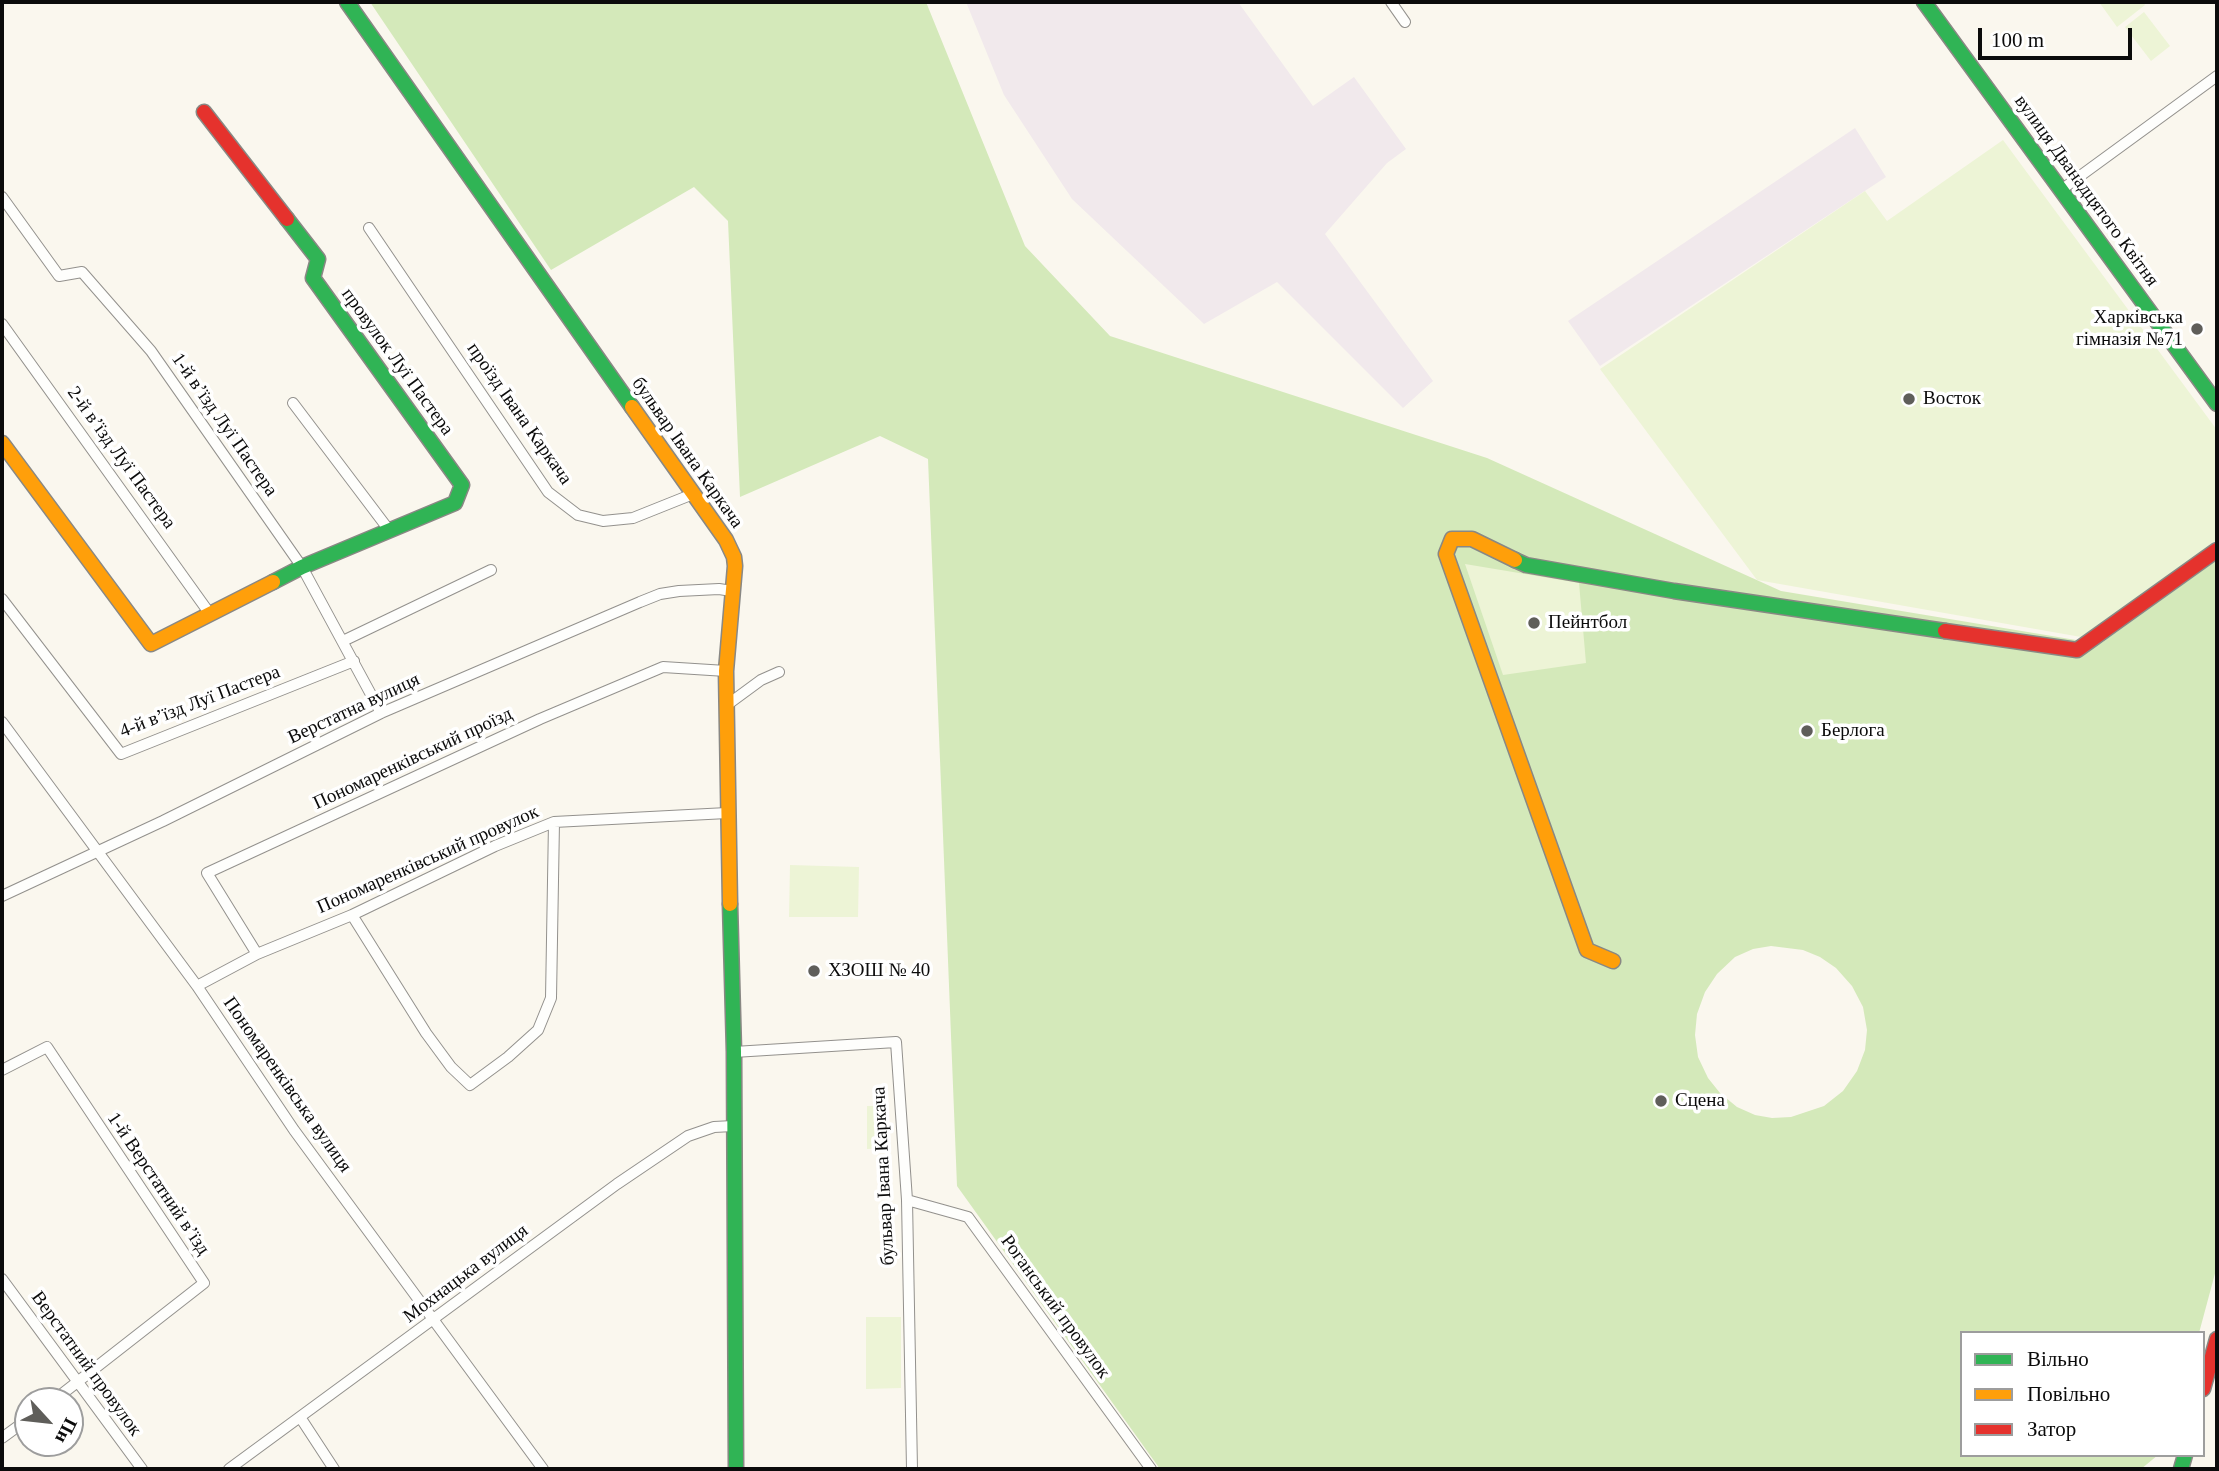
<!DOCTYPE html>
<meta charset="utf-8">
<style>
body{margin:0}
#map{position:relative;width:2219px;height:1471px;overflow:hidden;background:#faf7ee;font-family:Georgia,serif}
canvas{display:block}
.frame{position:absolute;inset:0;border:4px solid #0b0b0b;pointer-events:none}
.legend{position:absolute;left:1960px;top:1331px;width:245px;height:126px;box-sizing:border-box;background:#fff;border:2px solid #9d9d9d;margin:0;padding:9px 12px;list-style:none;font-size:21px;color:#0b0b0b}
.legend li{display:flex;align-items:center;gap:14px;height:35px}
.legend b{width:35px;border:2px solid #9d9d9d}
.north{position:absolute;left:14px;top:1387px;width:70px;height:70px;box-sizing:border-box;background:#fff;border:2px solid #9d9d9d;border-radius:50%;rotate:117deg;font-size:19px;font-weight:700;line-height:28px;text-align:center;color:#0b0b0b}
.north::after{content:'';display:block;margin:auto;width:24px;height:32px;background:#5f5e5a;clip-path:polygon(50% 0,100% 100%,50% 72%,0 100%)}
.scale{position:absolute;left:1978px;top:28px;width:154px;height:32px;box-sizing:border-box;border:4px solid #0b0b0b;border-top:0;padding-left:9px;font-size:21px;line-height:24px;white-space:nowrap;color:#0b0b0b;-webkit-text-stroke:5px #fff;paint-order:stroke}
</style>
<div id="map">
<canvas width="2219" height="1471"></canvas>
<div class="frame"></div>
<ul class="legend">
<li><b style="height:9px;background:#30b455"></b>Вільно</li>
<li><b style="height:9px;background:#ff9f0a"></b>Повільно</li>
<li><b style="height:9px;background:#e5322d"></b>Затор</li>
</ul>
<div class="north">Пн</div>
<div class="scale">100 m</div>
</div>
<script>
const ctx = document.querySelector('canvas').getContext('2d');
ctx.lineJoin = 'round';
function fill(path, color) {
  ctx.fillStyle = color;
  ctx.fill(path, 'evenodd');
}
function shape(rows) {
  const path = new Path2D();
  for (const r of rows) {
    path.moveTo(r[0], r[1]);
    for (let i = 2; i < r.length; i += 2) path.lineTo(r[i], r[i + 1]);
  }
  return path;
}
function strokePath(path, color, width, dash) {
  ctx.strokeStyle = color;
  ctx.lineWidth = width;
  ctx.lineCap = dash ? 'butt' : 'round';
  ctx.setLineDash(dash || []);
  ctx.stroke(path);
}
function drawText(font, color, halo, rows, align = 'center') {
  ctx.font = font + ' Georgia,serif';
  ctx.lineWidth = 7;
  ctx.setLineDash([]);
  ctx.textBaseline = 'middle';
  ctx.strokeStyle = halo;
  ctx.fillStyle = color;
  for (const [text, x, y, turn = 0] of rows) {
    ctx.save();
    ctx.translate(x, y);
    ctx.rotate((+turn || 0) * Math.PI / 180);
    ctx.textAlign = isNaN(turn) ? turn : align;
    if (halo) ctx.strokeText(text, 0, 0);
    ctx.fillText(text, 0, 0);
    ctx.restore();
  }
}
fill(shape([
 [966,2,1238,2,1313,106,1354,77,1406,149,1387,163,1325,234,1433,381,1403,408,1277,282,1204,324,1072,199,1004,95],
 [1855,128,1886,177,1600,366,1568,321]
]), '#f1e9ec');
fill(shape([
 [370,2,926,2,1025,246,1110,336,1487,458,1781,591,2100,644,2217,560,2217,1266,2199,1333,1962,1333,1962,1455,2158,1455,2141,1469,1160,1469,957,1186,928,459,880,436,740,497,728,221,694,187,551,270],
 [1771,946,1803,950,1820,957,1836,968,1852,986,1863,1007,1867,1030,1865,1050,1857,1071,1843,1091,1824,1106,1791,1117,1772,1118,1755,1115,1737,1107,1720,1093,1708,1078,1698,1057,1695,1035,1697,1014,1705,992,1717,974,1735,957,1753,949]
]), '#d4e9ba');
fill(shape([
 [2099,2,2143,2,2145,5,2117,27],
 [2144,12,2170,46,2151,61,2125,27],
 [2003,140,2217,430,2217,540,2081,637,1757,580,1600,369,1865,191,1887,221],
 [1465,564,1579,583,1586,663,1503,675],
 [790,865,859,867,858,917,789,917],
 [867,1106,887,1106,888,1148,867,1149],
 [866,1317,901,1317,901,1388,866,1389]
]), '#edf4d6');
const street = shape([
 [1391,2,1405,22],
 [2061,190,2217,76],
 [2,197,59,276,82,272,151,351,302,567,381,713],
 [369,228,548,492,578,515,603,521,633,518,693,494],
 [2,324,210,614],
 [293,403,389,530],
 [2,599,121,754,354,661],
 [343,641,491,570],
 [727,705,761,680,779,672],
 [2,722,197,986,294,1130,543,1469],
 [2,896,163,821,381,713,640,602,660,594,679,591,719,589,732,591],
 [352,915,426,1033,451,1067,470,1085,508,1057,538,1030,551,998,554,822],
 [257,954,207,873,540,719,663,667,726,671],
 [197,986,257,954,352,915,495,846,554,822,727,813],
 [734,1052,896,1042,907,1200,912,1469],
 [2,1070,47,1047,204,1283,53,1401],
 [907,1200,968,1217,1151,1469],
 [2,1279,142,1469],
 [300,1417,334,1469],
 [2,1438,28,1419],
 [229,1469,617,1184,688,1136,714,1127,733,1126]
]);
const fast = shape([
 [347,2,632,407],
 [1924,2,2217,404],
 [1515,560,1526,565,1674,591,1945,631],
 [273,582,302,567,455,503,462,485,313,278,318,259,287,219],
 [730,904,734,1052,736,1469],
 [2181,1469,2185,1455]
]);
const slow = shape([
 [632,407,726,540,734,557,735,566,726,671,730,904],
 [2,443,151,644,273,582],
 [1515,560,1472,539,1452,539,1446,554,1587,950,1613,961]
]);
const jam = shape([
 [204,112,287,219],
 [1945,631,2077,650,2217,550],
 [2203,1389,2217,1339]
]);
strokePath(street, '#93918d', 12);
strokePath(fast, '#898884', 17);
strokePath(slow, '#898884', 17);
strokePath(jam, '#898884', 17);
strokePath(street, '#fefefc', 10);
strokePath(fast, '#30b455', 14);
strokePath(slow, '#ff9f0a', 14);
strokePath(jam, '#e5322d', 14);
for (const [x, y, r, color] of [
 [2197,329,7,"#5f5e5a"],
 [1909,399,7,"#5f5e5a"],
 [1534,623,7,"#5f5e5a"],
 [1807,731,7,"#5f5e5a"],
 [814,971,7,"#5f5e5a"],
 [1661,1101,7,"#5f5e5a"]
]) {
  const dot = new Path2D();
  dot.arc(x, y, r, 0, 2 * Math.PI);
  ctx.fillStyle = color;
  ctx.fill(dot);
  strokePath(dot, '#fff', 2.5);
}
drawText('19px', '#0b0b0b', '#fff', [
 ["вулиця Дванадцятого Квітня",2086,191,54],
 ["провулок Луї Пастера",397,362,54],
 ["проїзд Івана Каркача",519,414,55],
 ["1-й в’їзд Луї Пастера",224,425,55],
 ["бульвар Івана Каркача",687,453,55],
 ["2-й в’їзд Луї Пастера",121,458,54],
 ["4-й в’їзд Луї Пастера",200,702,-21],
 ["Верстатна вулиця",354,709,-25],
 ["Пономаренківський проїзд",413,759,-25],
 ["Пономаренківський провулок",428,860,-24],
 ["Пономаренківська вулиця",287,1085,55],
 ["бульвар Івана Каркача",884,1176,-93],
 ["1-й Верстатний в’їзд",158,1184,56],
 ["Мохнацька вулиця",466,1274,-37],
 ["Роганський провулок",1055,1307,54],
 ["Верстатний провулок",86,1364,54]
]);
drawText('19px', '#0b0b0b', '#fff', [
 ["Харківська",2183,318,"right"],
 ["гімназія №71",2183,340,"right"],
 ["Восток",1923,399],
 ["Пейнтбол",1548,623],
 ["Берлога",1821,731],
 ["ХЗОШ № 40",828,971],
 ["Сцена",1675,1101]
], 'left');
</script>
